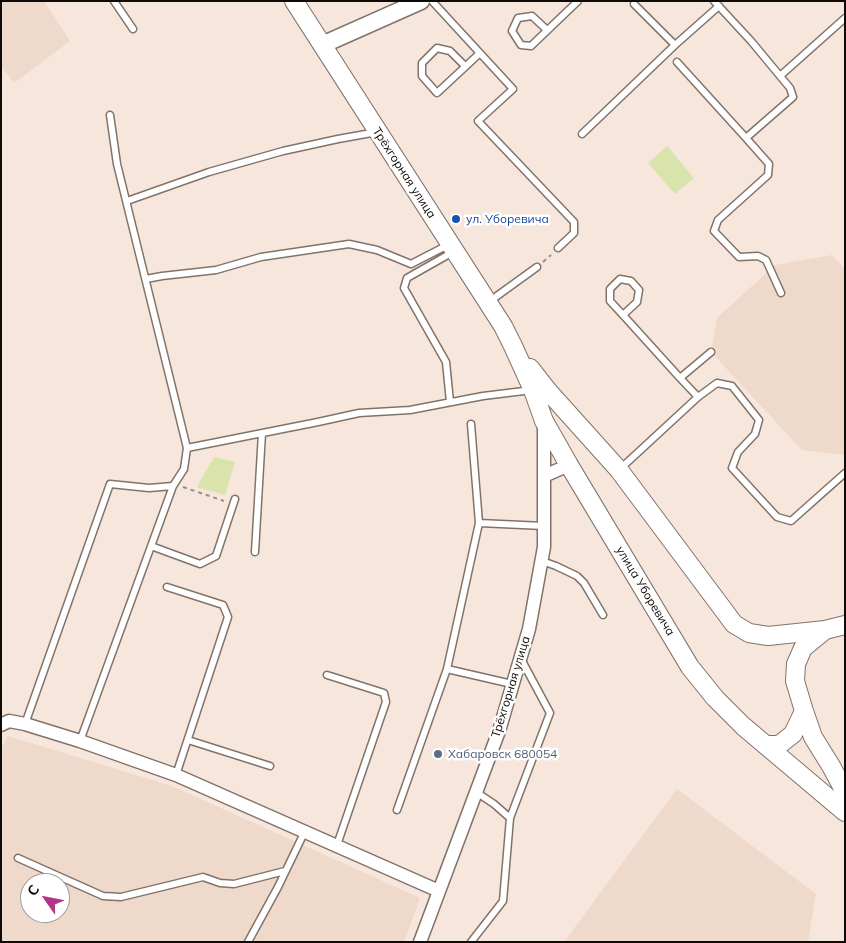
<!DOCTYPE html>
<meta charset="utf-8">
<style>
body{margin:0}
#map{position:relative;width:846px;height:943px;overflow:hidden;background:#f7e6dc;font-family:Mulish,sans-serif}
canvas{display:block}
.frame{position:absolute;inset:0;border:2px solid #100a07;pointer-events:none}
.north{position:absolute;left:20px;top:873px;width:50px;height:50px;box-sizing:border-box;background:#fff;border:1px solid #9f9d9c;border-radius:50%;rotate:303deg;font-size:14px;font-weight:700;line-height:20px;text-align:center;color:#100a07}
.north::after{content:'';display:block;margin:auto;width:18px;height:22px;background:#b23688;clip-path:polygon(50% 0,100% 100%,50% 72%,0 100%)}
</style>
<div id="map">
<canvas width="846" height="943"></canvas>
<div class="frame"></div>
<div class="north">С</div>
</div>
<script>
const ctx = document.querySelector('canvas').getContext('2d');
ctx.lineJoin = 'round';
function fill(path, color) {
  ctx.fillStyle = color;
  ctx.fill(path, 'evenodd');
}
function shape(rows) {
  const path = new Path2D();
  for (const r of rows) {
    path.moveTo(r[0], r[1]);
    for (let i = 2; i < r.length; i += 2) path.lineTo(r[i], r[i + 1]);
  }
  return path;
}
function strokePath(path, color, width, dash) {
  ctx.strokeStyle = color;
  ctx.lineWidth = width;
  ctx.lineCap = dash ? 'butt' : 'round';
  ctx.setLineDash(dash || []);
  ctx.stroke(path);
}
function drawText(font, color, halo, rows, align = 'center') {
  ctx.font = font + ' Mulish,sans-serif';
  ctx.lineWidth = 5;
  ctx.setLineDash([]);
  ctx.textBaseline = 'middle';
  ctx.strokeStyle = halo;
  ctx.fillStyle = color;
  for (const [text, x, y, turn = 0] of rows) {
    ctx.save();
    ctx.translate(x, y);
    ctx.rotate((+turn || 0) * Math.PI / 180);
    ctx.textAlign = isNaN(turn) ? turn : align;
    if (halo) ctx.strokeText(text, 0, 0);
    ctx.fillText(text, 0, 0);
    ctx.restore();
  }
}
fill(shape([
 [1,1,44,1,70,41,14,83,1,66],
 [832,255,845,269,845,455,802,450,711,352,717,318,775,265],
 [8,736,172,786,420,898,404,942,1,942,1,749],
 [30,883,60,883,60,913,30,913],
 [677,789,816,894,808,942,564,942]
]), '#efd9ca');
fill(shape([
 [667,146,694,178,675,194,648,163],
 [214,457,235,462,225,495,197,487]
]), '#d8e4ac');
const service = shape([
 [114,1,133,29],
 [432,1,513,89,478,121,574,222,574,233,558,248],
 [634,4,675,45],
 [547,30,532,16,518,18,512,31,521,45,531,46,578,1],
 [677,62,746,138,793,97,790,88,751,41,714,1],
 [465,66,450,51,437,48,422,63,422,76,437,93,480,53],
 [780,76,845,18],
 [582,134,675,45,719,6],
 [746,138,769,164,768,175,718,220,714,231,739,257,758,256,766,260,781,293],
 [127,201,209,172,283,151,338,139,377,132],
 [146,279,162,276,216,270,261,257,349,244,377,250,411,264,448,245],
 [490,301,537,267],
 [680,378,711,352],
 [698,397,717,383,732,386,759,420,755,434,738,452,732,468,777,517,791,521,845,473],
 [450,402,446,362,404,288,407,278,453,252],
 [187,448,318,422,359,413,410,410,483,396,532,390],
 [620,469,698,397,680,378,623,315,610,301,610,289,620,279,631,281,639,290,637,302,623,315],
 [479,523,544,526],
 [151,546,200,564,216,556,235,499],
 [255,552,262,433],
 [542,561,556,566,577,576,584,583,603,615],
 [167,587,223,605,228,617,176,775],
 [447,669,479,523,471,424],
 [327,675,384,693,386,702,337,845],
 [25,724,110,484,149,488,173,486,184,469,187,448,117,164,110,115],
 [188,740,270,766],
 [80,741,173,486],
 [476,792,494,804,510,818],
 [397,810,447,669,512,684],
 [18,858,103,896,121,897,203,877,220,883,234,884,285,871],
 [248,942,278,887,305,831],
 [471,942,503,901,510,818,550,713,521,659]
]);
const minor = shape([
 [544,476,569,465],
 [1,725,9,721,25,724,80,741,176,775,439,891],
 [420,942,499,731,529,629,544,547,544,422]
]);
const tertiary = shape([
 [322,45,421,1]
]);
const secondary = shape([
 [294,1,503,326,513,346,533,390,544,421,569,465,690,667,715,698,743,726,845,812],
 [530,368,548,391,619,470,734,624,749,633,768,636,825,630,845,625],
 [825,630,803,648,796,664,795,681,804,711,813,737,831,766,845,792],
 [765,745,779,745,793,734,804,711]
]);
strokePath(service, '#81736a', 9);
strokePath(minor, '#81736a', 15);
strokePath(tertiary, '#81736a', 19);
strokePath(secondary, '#81736a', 20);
strokePath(shape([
 [543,262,551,255],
 [183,487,224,501]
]), '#988c85', 2, [4, 4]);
strokePath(service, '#fff', 6);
strokePath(minor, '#fff', 12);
strokePath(tertiary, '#fff', 16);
strokePath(secondary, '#fff', 18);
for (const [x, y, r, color] of [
 [456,219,5,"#1a4fb4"],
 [438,754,5,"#5c6f8a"]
]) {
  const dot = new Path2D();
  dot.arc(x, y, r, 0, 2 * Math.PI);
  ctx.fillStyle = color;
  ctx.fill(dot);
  strokePath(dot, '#fff', 2);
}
drawText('12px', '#100a07', '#fff', [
 ["Трёхгорная улица",404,173,57],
 ["улица Уборевича",645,591,59],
 ["Трёхгорная улица",511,687,-73]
]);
drawText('12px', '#164399', '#fff', [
 ["ул. Уборевича",466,219]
], 'left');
drawText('12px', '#4e5e75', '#fff', [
 ["Хабаровск 680054",448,754]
], 'left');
</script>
